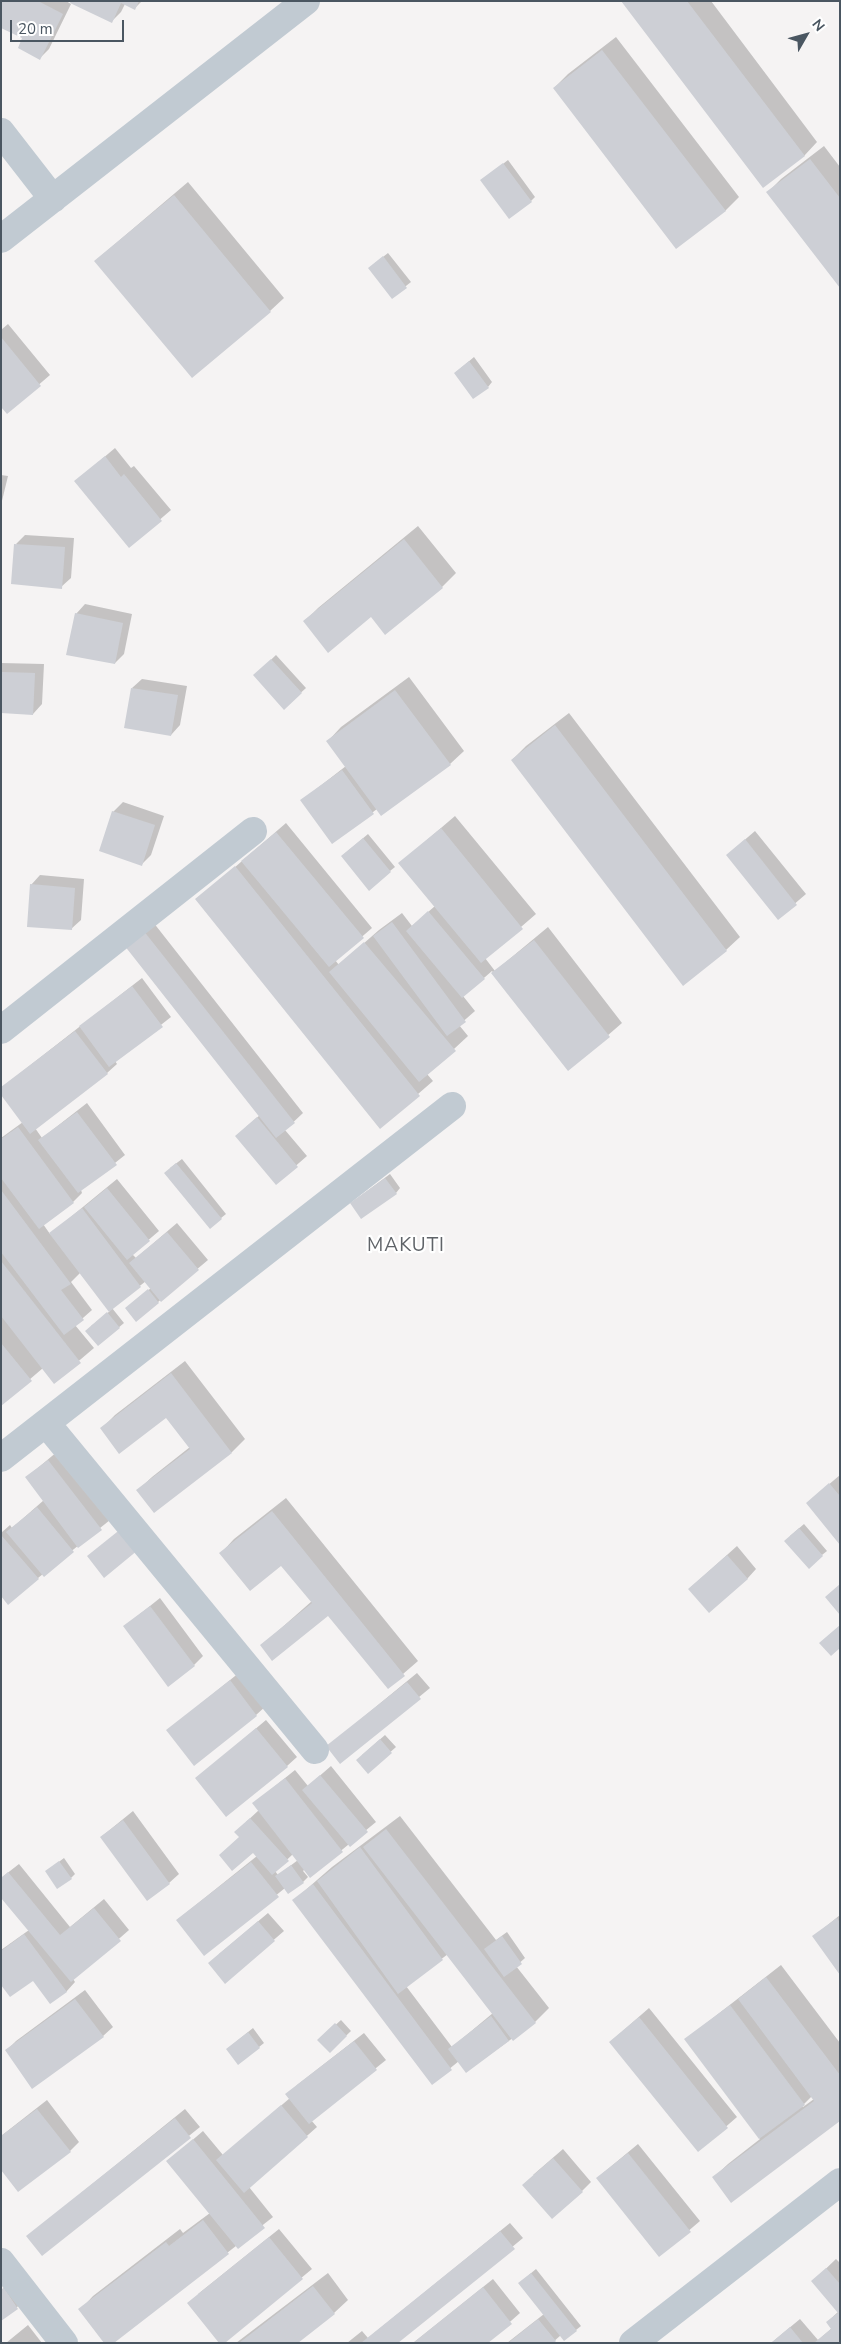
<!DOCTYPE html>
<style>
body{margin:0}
#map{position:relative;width:841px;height:2344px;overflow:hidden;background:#f5f3f3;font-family:"Nunito Sans",sans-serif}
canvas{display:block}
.frame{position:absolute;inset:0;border:2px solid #4a5661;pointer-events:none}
.north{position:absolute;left:781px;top:10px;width:50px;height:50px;-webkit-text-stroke:4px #fff;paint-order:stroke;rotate:52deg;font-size:14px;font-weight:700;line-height:20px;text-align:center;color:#4a5661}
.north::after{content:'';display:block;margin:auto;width:18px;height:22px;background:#4a5661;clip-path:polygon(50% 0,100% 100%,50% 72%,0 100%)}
.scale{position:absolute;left:10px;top:20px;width:114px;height:22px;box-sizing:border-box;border:2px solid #4a5661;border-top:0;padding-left:6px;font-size:15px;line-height:18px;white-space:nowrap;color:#4a5661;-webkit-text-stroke:4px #fff;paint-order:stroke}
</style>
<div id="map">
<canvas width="841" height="2344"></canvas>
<div class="frame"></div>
<div class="north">N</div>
<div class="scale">20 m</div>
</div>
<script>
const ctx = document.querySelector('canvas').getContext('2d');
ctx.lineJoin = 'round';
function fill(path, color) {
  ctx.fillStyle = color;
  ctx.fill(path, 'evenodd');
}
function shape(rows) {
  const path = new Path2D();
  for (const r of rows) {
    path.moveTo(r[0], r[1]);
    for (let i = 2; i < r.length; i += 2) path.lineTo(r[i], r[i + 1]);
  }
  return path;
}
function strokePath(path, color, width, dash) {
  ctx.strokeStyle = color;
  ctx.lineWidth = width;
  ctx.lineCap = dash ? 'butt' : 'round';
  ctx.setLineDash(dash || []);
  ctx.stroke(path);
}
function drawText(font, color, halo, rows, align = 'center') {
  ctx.font = font + ' "Nunito Sans",sans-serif';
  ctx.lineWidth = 4.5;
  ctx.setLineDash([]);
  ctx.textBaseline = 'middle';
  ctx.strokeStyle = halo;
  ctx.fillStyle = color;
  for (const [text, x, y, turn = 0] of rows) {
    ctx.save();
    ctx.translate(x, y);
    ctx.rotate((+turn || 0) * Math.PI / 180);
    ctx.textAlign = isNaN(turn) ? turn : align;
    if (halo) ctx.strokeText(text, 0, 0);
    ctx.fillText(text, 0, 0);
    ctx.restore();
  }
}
fill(shape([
 [1,1,66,1,71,4,73,1,142,1,135,8,125,4,121,12,112,21,72,2,49,49,40,58,24,38],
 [623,1,711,1,817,142,804,156],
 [616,37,739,197,725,211,554,88,568,74],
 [824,146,840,167,840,286,768,192,781,179],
 [508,160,535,197,531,201,482,180],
 [188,182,284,298,270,311,95,261],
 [388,253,411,282,392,297,374,264],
 [8,324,50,375,7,412,1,405,1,330],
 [474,357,492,382,488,387,455,373],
 [115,448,131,468,134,466,171,510,129,546,76,481],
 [1,475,8,476,1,505],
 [418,526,456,573,442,587,386,633,371,616,305,621,318,608],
 [25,535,74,538,71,578,61,587,16,544],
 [85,604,132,614,124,654,115,663,76,614],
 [276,655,306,688,284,708,255,675],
 [1,663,44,664,42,704,33,714,1,712],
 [409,677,464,751,450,764,377,809,333,842,302,800,346,766,328,741,341,727],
 [142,679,187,686,180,725,171,735,132,688],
 [569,713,740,937,726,950,512,760,526,746],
 [123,802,164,816,151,855,141,865,113,812],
 [455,816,536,914,485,958,495,971,548,927,622,1023,569,1069,492,971,463,996,475,1011,459,1025,468,1036,427,1074,433,1081,380,1127,197,900,286,823,372,928,335,960,339,965,379,930,402,913,412,926,435,906,400,863],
 [755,831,806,894,778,918,727,855],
 [368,834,395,867,390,871,342,856],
 [40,875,84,879,81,920,71,929,31,885],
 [153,922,303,1113,285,1130,307,1156,276,1183,246,1127,260,1115,126,945],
 [142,978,171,1017,115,1061,117,1064,107,1073,35,1128,42,1138,87,1103,125,1155,81,1190,82,1193,73,1202,43,1224,50,1234,117,1179,159,1231,132,1254,136,1258,177,1223,208,1260,158,1302,132,1304,151,1288,146,1281,112,1308,124,1323,98,1345,91,1326,110,1311,80,1273,71,1282,92,1310,75,1325,94,1348,54,1382,43,1368,1,1404,1,1138,23,1122,1,1088],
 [182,1159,226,1214,210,1227,170,1168],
 [390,1174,400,1188,396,1193,351,1203],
 [185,1361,245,1439,232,1452,155,1511,138,1490,152,1477,190,1447,166,1416,102,1428,115,1415],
 [58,1451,110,1520,38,1578,1,1594,1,1533,10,1525,12,1528,44,1500,27,1477],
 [840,1475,840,1543,807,1503],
 [286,1498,418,1661,388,1687,328,1614,262,1645,312,1601,281,1564,221,1553,234,1539],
 [804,1524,827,1551,822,1555,790,1536],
 [737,1546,756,1569,747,1579,689,1589],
 [160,1598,203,1656,194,1665,125,1626],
 [240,1672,266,1706,256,1715,168,1730],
 [417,1673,430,1688,340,1762,328,1746],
 [266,1720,297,1757,287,1766,197,1778],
 [385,1735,396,1747,368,1772,362,1755],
 [331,1766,376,1822,310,1876,305,1869,303,1871,308,1877,303,1882,288,1892,285,1888,204,1954,177,1920,257,1856,240,1837,246,1822,259,1810,254,1803,295,1770,308,1786],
 [293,1854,298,1860,278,1875,275,1871],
 [133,1811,179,1874,169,1883,101,1837],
 [400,1816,496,1940,507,1932,525,1958,516,1966,549,2008,535,2022,467,2071,459,2061,432,2083,294,1900,332,1867],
 [448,1954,493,2013,452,2047,406,1986],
 [64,1858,75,1874,71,1878,52,1867],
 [19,1864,70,1927,104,1899,129,1930,73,1979,75,1982,66,1992,33,1979,1,1983,1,1950,29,1930,1,1878],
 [268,1913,284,1931,225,1982,219,1954],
 [840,1915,840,1972,814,1936],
 [781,1965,840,2043,840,2120,714,2177,728,2164,760,2139,686,2039],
 [812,2096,814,2099,803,2107,802,2106],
 [85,1990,113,2027,103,2036,6,2051,16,2041],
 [649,2008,737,2117,699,2150,610,2042],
 [341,2020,351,2031,330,2051,319,2040],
 [253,2028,264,2043,238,2064,232,2045],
 [364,2033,386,2060,311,2120,317,2127,249,2187,273,2217,112,2343,80,2310,93,2296,180,2229,183,2233,210,2213,168,2161,203,2131,223,2155,290,2098,297,2085],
 [47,2100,79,2142,70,2151,1,2168,1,2136],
 [185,2109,200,2127,42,2254,28,2236],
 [638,2144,700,2221,659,2256,597,2178],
 [563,2149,591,2182,582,2191,533,2175],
 [510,2223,523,2238,396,2343,347,2343,362,2331,368,2338],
 [279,2229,312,2269,223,2343,198,2294],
 [836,2259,840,2263,840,2343,771,2343,800,2319,818,2340,832,2328,827,2322,838,2312,813,2281],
 [536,2269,581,2326,576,2330,561,2335,552,2343,507,2343,544,2314,524,2279],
 [328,2273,348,2300,334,2313,296,2343,236,2343],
 [493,2279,520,2313,486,2343,413,2343],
 [9,2284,22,2303,1,2320,1,2290],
 [28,2325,42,2343,6,2343]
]), '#0003');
fill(shape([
 [1,1,38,1,63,14,40,60,18,48,22,38,1,28],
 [71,1,139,1,135,10,121,3,112,23,70,3],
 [621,1,687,1,805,156,763,188],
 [602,50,726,211,676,249,553,88],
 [810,159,840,198,840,288,766,192],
 [503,163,532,202,509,219,480,180],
 [174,195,271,312,192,378,94,261],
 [383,256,407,288,392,299,368,268],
 [1,337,41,386,7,414,1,407],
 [469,361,489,388,473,399,454,373],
 [105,456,121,477,124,474,162,521,129,548,74,481],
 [404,539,443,588,385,635,371,617,328,653,303,621],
 [14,544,65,547,62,589,11,584],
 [75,613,123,623,115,664,66,655],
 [271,659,302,693,284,710,253,675],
 [1,672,35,673,33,715,1,713],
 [131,688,178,695,171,736,124,728],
 [395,690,451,765,381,816,326,741],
 [555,725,727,951,683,986,511,760],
 [342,770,374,814,332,844,300,800],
 [112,811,155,825,142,866,99,851],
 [441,828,523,929,481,963,398,863],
 [276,832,364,938,329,967,241,861],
 [363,838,391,872,369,891,341,856],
 [745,839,797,905,778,920,726,855],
 [235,866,420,1096,380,1129,195,899],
 [30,884,75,888,72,930,27,927],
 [428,911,485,979,462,998,406,931],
 [392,922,466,1022,447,1036,373,936],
 [143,930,295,1123,276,1138,124,945],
 [534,940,610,1037,568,1071,491,973],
 [364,942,456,1051,419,1082,329,972],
 [132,986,163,1027,109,1067,79,1026],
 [75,1031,108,1074,30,1134,1,1095,1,1087],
 [77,1112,117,1165,78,1193,38,1140],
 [257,1117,298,1167,276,1185,235,1136],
 [18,1127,74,1203,39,1229,1,1178,1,1139],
 [176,1163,222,1219,210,1229,164,1173],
 [385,1178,397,1194,361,1219,350,1203],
 [107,1188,150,1241,127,1260,84,1207],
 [1,1190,71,1284,61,1290,84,1320,64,1335,1,1252],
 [82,1208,141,1287,109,1312,49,1233],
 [167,1232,199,1270,161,1302,129,1263],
 [1,1261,81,1363,54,1384,1,1316],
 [148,1289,159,1303,136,1322,125,1308],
 [107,1312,120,1328,98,1346,85,1331],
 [1,1343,32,1381,1,1406],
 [171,1373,232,1453,154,1513,136,1490,190,1449,166,1418,119,1454,100,1428],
 [48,1460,102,1530,78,1548,25,1477],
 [829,1483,840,1496,840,1545,806,1503],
 [37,1507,74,1552,44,1577,6,1532],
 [272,1511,405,1676,388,1689,328,1616,272,1661,260,1645,312,1603,281,1566,250,1591,219,1553],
 [122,1528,138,1550,104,1578,87,1556],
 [799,1528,823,1556,809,1569,784,1541],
 [1,1535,39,1579,8,1605,1,1596],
 [727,1555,748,1579,709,1613,688,1589],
 [840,1584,840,1615,825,1597],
 [150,1606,195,1666,168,1687,123,1626],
 [840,1625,840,1648,831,1656,819,1643],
 [230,1680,257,1716,194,1766,166,1730],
 [407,1682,421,1699,340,1764,326,1746],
 [256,1728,288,1767,226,1817,195,1778],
 [380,1739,392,1753,368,1774,356,1760],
 [320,1775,368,1832,350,1847,302,1790],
 [285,1778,343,1852,310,1878,252,1803],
 [250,1818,289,1861,272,1875,253,1853,232,1871,219,1855,239,1837,234,1832],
 [123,1820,170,1884,147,1901,100,1837],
 [386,1829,536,2023,513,2041,363,1847],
 [360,1847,443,1960,398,1994,317,1881],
 [59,1861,72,1879,57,1889,45,1871],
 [251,1862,279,1897,204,1956,176,1920],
 [291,1865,304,1883,288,1894,275,1876],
 [8,1872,60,1935,94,1908,121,1941,71,1982,1,1898,1,1878],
 [313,1884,452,2070,432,2085,292,1900],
 [837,1918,840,1923,840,1975,812,1936],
 [258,1921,275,1941,225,1984,208,1963],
 [24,1934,67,1992,50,2004,33,1981,10,1997,1,1985,1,1951],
 [502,1936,522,1964,504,1977,484,1949],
 [766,1977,840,2075,840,2121,731,2203,712,2177,814,2101,738,1999],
 [75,1999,104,2037,32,2089,5,2050],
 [730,2005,805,2105,759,2139,684,2039],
 [491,2016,509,2041,466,2073,448,2049],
 [639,2017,728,2128,698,2152,609,2042],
 [335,2023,347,2036,330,2053,317,2040],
 [248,2032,260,2048,238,2065,226,2049],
 [354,2041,377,2070,309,2124,285,2094],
 [281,2105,308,2137,244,2193,216,2160],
 [37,2109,71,2152,18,2192,1,2170,1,2136],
 [175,2118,191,2138,42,2256,26,2236],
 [193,2139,265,2228,238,2249,166,2161],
 [628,2153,691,2232,659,2257,596,2178],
 [553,2158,583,2192,552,2219,522,2185],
 [203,2220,229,2254,114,2343,104,2343,78,2309,166,2242,169,2246],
 [500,2231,515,2249,398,2343,361,2343],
 [269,2237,303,2279,225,2343,219,2343,187,2303],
 [826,2268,840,2284,840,2343,814,2343,831,2329,826,2322,838,2313,811,2281],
 [531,2273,577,2331,564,2341,518,2283],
 [313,2286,335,2314,298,2343,239,2343],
 [483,2287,512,2324,488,2343,413,2343],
 [4,2288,18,2309,1,2321,1,2290],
 [538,2319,556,2341,554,2343,508,2343],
 [790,2327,803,2343,771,2343]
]), '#cdcfd5');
strokePath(shape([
 [1,132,53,199],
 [1,239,306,1],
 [1,1030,253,831],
 [46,1423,315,1750],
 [1,1458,452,1106],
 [1,2262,64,2343],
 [633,2343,840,2182]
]), '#c1cad2', 28);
ctx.letterSpacing = '1px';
drawText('19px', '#5f6368', '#fff', [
 ["MAKUTI",406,1246]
]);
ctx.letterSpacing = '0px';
</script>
